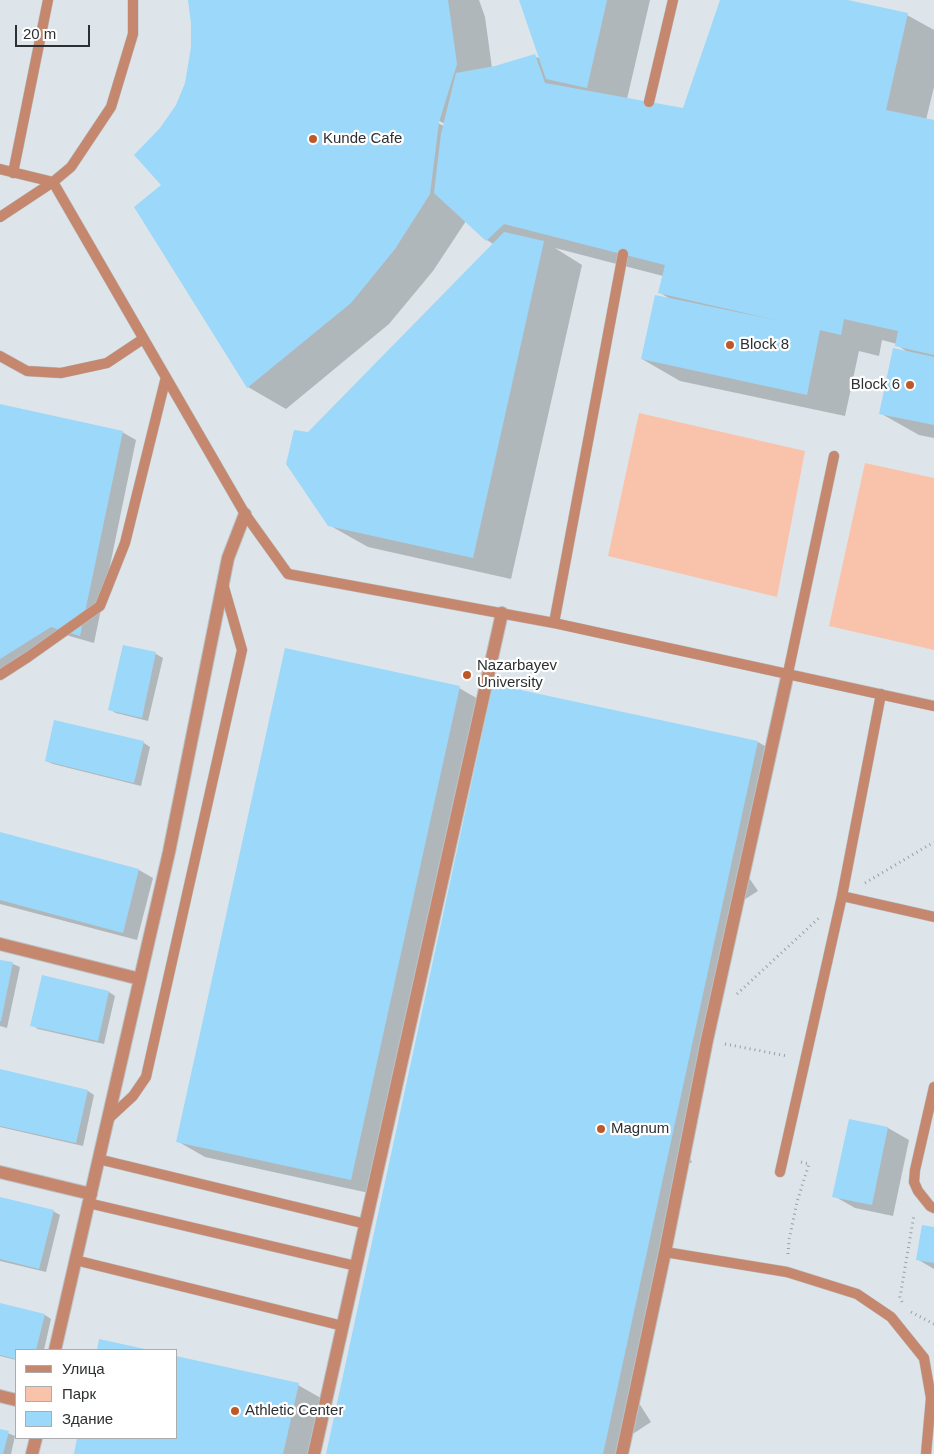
<!DOCTYPE html>
<meta charset="utf-8">
<style>
body{margin:0}
#map{position:relative;width:934px;height:1454px;overflow:hidden;background:#dde5ea;font-family:Arial,sans-serif}
canvas{display:block}
.legend{position:absolute;left:15px;top:1349px;width:162px;height:90px;box-sizing:border-box;background:#fff;border:1px solid #abacad;margin:0;padding:6px 9px;list-style:none;font-size:15px;color:#2d3032}
.legend li{display:flex;align-items:center;gap:10px;height:25px}
.legend b{width:25px;border:1px solid #abacad}
.scale{position:absolute;left:15px;top:25px;width:75px;height:22px;box-sizing:border-box;border:2px solid #2d3032;border-top:0;padding-left:6px;font-size:15px;line-height:18px;white-space:nowrap;color:#2d3032;-webkit-text-stroke:4px #fff;paint-order:stroke}
</style>
<div id="map">
<canvas width="934" height="1454"></canvas>
<ul class="legend">
<li><b style="height:6px;background:#c5886e"></b>Улица</li>
<li><b style="height:14px;background:#f9c3ab"></b>Парк</li>
<li><b style="height:14px;background:#9cd8f9"></b>Здание</li>
</ul>
<div class="scale">20 m</div>
</div>
<script>
const ctx = document.querySelector('canvas').getContext('2d');
ctx.lineJoin = 'round';
function fill(path, color) {
  ctx.fillStyle = color;
  ctx.fill(path, 'evenodd');
}
function shape(rows) {
  const path = new Path2D();
  for (const r of rows) {
    path.moveTo(r[0], r[1]);
    for (let i = 2; i < r.length; i += 2) path.lineTo(r[i], r[i + 1]);
  }
  return path;
}
function strokePath(path, color, width, dash) {
  ctx.strokeStyle = color;
  ctx.lineWidth = width;
  ctx.lineCap = dash ? 'butt' : 'round';
  ctx.setLineDash(dash || []);
  ctx.stroke(path);
}
function drawText(font, color, halo, rows, align = 'center') {
  ctx.font = font + ' Arial,sans-serif';
  ctx.lineWidth = 4.5;
  ctx.setLineDash([]);
  ctx.textBaseline = 'middle';
  ctx.strokeStyle = halo;
  ctx.fillStyle = color;
  for (const [text, x, y, turn = 0] of rows) {
    ctx.save();
    ctx.translate(x, y);
    ctx.rotate((+turn || 0) * Math.PI / 180);
    ctx.textAlign = isNaN(turn) ? turn : align;
    if (halo) ctx.strokeText(text, 0, 0);
    ctx.fillText(text, 0, 0);
    ctx.restore();
  }
}
fill(shape([
 [639,413,805,451,777,597,608,556],
 [865,463,934,478,934,650,829,626]
]), '#f9c3ab');
fill(shape([
 [189,0,479,0,485,17,492,68,534,56,541,59,521,0,650,0,627,99,684,109,722,0,843,0,907,15,934,30,934,87,926,120,934,122,934,438,919,435,880,413,909,353,897,345,897,344,882,340,879,356,859,351,845,416,680,381,642,359,670,299,659,292,663,276,555,248,582,265,511,579,368,547,329,525,309,433,493,244,487,240,466,221,433,271,389,324,286,409,248,387,163,185,161,129,177,106,186,83,192,47,192,23],
 [434,118,445,124,445,127,433,120],
 [0,406,122,432,136,440,94,643,66,635,0,676],
 [123,646,156,654,163,658,148,721,116,713,109,709],
 [459,688,487,704,378,1195,205,1157,177,1141],
 [758,742,772,750,745,872,758,891,739,903,685,1151,692,1162,681,1169,632,1392,651,1422,622,1441,619,1454,327,1454],
 [144,743,150,747,141,786,53,764,46,761],
 [0,834,139,870,153,878,137,940,0,904],
 [0,961,13,964,20,967,7,1028,0,1026],
 [109,992,115,996,104,1044,38,1029,32,1025],
 [0,1070,88,1091,94,1095,83,1146,0,1127],
 [850,1120,888,1128,909,1140,893,1216,855,1208,834,1196],
 [0,1198,53,1211,60,1215,46,1272,0,1261],
 [934,1228,934,1269,917,1259],
 [0,1304,45,1315,51,1319,44,1350,16,1350,16,1360,0,1356],
 [298,1385,326,1401,314,1454,75,1454,79,1438,176,1438],
 [0,1430,15,1436,11,1454,0,1454]
]), '#0003');
fill(shape([
 [188,0,448,0,457,64,439,122,430,194,395,249,351,303,247,388,134,207,161,185,134,155,160,128,176,105,185,83,191,47,191,24],
 [519,0,607,0,587,88,546,79],
 [720,0,848,0,908,13,886,110,934,120,934,355,895,346,898,331,844,319,841,335,820,330,807,395,641,359,655,295,780,321,658,293,665,265,504,224,486,241,434,193,441,134,456,73,495,66,535,54,545,83,683,108],
 [504,232,544,241,473,558,328,526,286,464,294,430,308,432],
 [893,348,934,357,934,425,879,414],
 [0,404,123,431,80,636,51,627,0,659],
 [123,645,156,652,142,718,108,710],
 [285,648,460,686,351,1180,176,1142],
 [493,684,758,741,603,1454,326,1454],
 [54,720,144,741,134,783,45,761],
 [0,832,139,869,123,933,0,900],
 [0,960,13,962,1,1021,0,1021],
 [42,975,109,991,98,1041,30,1026],
 [0,1069,88,1090,76,1143,0,1126],
 [849,1119,888,1127,872,1205,832,1197],
 [0,1197,54,1210,39,1269,0,1259],
 [922,1225,934,1227,934,1263,916,1260],
 [0,1303,45,1314,36,1350,16,1350,16,1359,0,1355],
 [99,1339,145,1349,145,1350,97,1350],
 [176,1356,299,1383,283,1454,74,1454,77,1438,176,1438],
 [0,1429,9,1431,3,1454,0,1454]
]), '#9cd8f9');
const service = shape([
 [649,102,673,0],
 [0,169,53,182,71,167,111,107,133,34,133,0],
 [13,173,48,0],
 [0,217,53,182,245,514,288,574,554,623],
 [623,254,554,623,934,706],
 [0,356,27,371,61,373,107,363,143,339],
 [788,673,834,456],
 [0,675,28,657,100,606,125,543,166,377],
 [842,896,934,917],
 [934,1087,915,1170,914,1182,918,1191,930,1206,934,1208],
 [107,1120,133,1096,146,1077,242,650,223,584],
 [98,1159,366,1224],
 [780,1172,842,896,881,694],
 [88,1203,356,1266],
 [665,1252,787,1272,857,1294,891,1317,924,1358,931,1398,926,1454],
 [75,1260,343,1326]
]);
const minor = shape([
 [0,944,140,979],
 [0,1172,91,1194],
 [55,1350,169,852,228,558,245,514],
 [0,1396,16,1400],
 [32,1454,36,1438],
 [314,1454,502,613],
 [622,1454,665,1252,707,1040,788,673]
]);
strokePath(service, '#bac1c5', 11);
strokePath(minor, '#bac1c5', 14);
strokePath(shape([
 [865,883,934,842],
 [737,994,819,918],
 [725,1044,787,1056],
 [788,1254,789,1240,797,1202,809,1164,801,1162],
 [902,1302,900,1297,914,1215],
 [911,1312,934,1324]
]), '#999fa3', 3, [1, 4]);
strokePath(service, '#c5886e', 10);
strokePath(minor, '#c5886e', 12);
for (const [x, y, r, color] of [
 [313,139,5,"#be5927"],
 [730,345,5,"#be5927"],
 [910,385,5,"#be5927"],
 [467,675,5,"#be5927"],
 [601,1129,5,"#be5927"],
 [235,1411,5,"#be5927"]
]) {
  const dot = new Path2D();
  dot.arc(x, y, r, 0, 2 * Math.PI);
  ctx.fillStyle = color;
  ctx.fill(dot);
  strokePath(dot, '#fff', 2);
}
drawText('15px', '#2d3032', '#fff', [
 ["Kunde Cafe",323,139],
 ["Block 8",740,345],
 ["Block 6",900,385,"right"],
 ["Nazarbayev",477,666],
 ["University",477,683],
 ["Magnum",611,1129],
 ["Athletic Center",245,1411]
], 'left');
</script>
